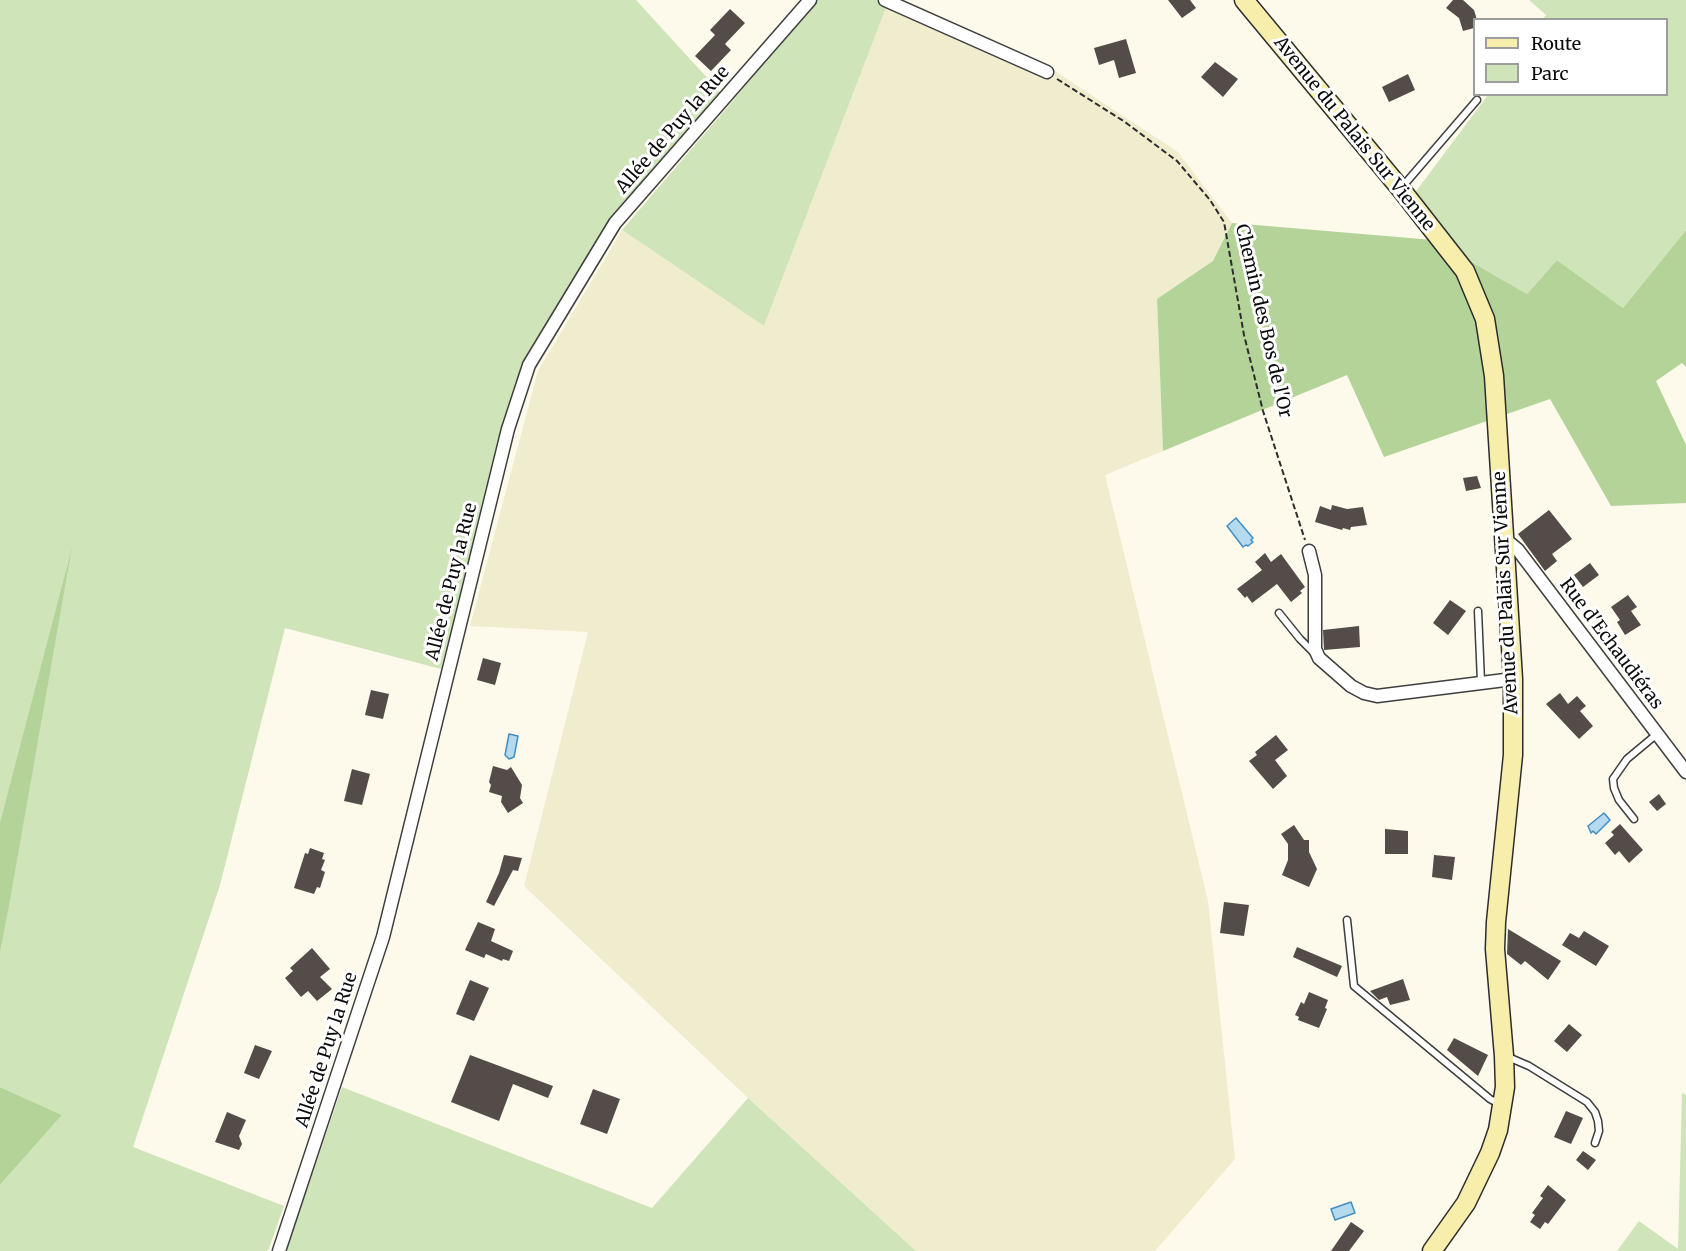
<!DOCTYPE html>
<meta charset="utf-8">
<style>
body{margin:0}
#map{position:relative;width:1686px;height:1251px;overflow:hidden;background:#fdf9eb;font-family:Merriweather,serif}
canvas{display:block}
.legend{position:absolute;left:1473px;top:18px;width:195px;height:78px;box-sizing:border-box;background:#fff;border:2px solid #9d9d9d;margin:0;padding:8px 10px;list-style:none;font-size:18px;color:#0b0b0b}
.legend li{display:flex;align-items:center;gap:12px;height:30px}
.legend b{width:30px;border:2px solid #9d9d9d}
</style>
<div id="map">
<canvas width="1686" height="1251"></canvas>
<ul class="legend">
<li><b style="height:8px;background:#f7eeac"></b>Route</li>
<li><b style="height:16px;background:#cfe4b9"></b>Parc</li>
</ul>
</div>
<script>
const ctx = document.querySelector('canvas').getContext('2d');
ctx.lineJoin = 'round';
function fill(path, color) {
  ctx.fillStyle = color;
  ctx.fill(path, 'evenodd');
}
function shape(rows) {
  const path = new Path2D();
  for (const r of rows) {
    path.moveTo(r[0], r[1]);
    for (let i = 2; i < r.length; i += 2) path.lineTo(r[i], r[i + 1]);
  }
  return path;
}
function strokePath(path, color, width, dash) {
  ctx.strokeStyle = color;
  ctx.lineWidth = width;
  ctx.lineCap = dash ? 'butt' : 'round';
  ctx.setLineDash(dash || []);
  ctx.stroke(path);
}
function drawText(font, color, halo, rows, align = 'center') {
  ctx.font = font + ' Merriweather,serif';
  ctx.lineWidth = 6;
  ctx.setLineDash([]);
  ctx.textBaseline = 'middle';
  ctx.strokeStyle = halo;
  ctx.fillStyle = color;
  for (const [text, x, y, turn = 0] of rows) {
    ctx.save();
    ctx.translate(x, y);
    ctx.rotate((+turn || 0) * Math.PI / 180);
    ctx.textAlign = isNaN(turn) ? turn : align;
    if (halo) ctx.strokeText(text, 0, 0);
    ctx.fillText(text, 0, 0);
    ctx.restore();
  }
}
fill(shape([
 [887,5,1041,62,1178,152,1232,223,1214,261,1157,299,1163,451,1105,475,1208,901,1235,1159,1155,1251,916,1251,748,1098,524,886,588,632,470,626,538,371,622,230,764,326]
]), '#f0edce');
fill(shape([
 [0,0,636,0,721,93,609,220,521,366,441,669,285,628,220,885,133,1147,284,1206,268,1251,0,1251,0,1185,62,1115,0,1087,0,953,70,559,0,822],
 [816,0,876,0,887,5,764,326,622,230,731,103],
 [1529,0,1686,0,1686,230,1623,308,1557,260,1527,294,1464,258,1414,194,1488,95,1666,94,1666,20,1543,19,1546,15],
 [342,1087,652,1208,748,1098,916,1251,286,1251],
 [1682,1093,1686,1095,1686,1251,1617,1251,1639,1221,1678,1249]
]), '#cfe4b9');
fill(shape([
 [1232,223,1433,240,1527,294,1557,260,1623,308,1686,230,1686,367,1682,363,1656,381,1686,445,1686,503,1611,506,1550,399,1384,457,1347,375,1163,451,1157,299,1213,261],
 [72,548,10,900,0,953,0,822],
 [0,1087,62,1115,0,1185]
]), '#b4d399');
const water = shape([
 [1236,518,1253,538,1251,540,1253,542,1248,546,1246,545,1243,547,1227,526,1236,518],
 [509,734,518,736,514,757,509,759,505,755,509,734],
 [1604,813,1610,820,1596,834,1593,831,1591,833,1588,826,1604,813],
 [1351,1202,1355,1213,1335,1220,1331,1209,1351,1202]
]);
fill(water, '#b5daf0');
strokePath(water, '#438fc0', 1.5);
fill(shape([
 [1168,0,1190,0,1196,8,1182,18],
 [1453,0,1463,0,1474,10,1477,20,1474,20,1474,28,1463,31,1459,18,1446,8],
 [730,9,745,23,725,44,731,50,711,71,695,56,715,35,710,30],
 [1126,39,1136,73,1119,78,1114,60,1099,65,1094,48],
 [1215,62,1238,79,1223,97,1201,77],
 [1408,74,1415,90,1389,102,1382,87],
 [1477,476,1481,488,1466,491,1463,478],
 [1332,505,1347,509,1363,507,1367,525,1351,527,1350,530,1343,528,1342,530,1315,522,1320,506,1331,510],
 [1549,510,1572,539,1552,554,1557,561,1545,571,1518,534],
 [1265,553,1271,562,1281,554,1305,587,1300,591,1302,593,1291,602,1277,584,1252,603,1247,596,1245,598,1237,589,1262,570,1255,562],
 [1590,563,1599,575,1583,587,1574,575],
 [1628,595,1637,607,1631,611,1641,625,1625,635,1617,622,1620,620,1611,607],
 [1450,600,1466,611,1448,635,1433,623],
 [1359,626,1360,647,1324,650,1323,630],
 [483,658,501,663,495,685,477,680],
 [371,690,389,694,383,719,365,715],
 [1560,693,1568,704,1577,696,1586,706,1580,711,1593,726,1579,739,1546,704],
 [1276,735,1288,750,1275,760,1287,776,1273,789,1249,761,1257,755,1255,752],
 [493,766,507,770,511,767,522,785,520,798,523,803,508,813,501,802,502,796,489,792,491,785,489,782],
 [352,769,370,774,362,805,344,801],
 [1659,794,1666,804,1657,811,1649,802],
 [1620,824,1643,850,1629,863,1619,851,1615,855,1605,843,1614,835,1611,832],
 [1294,825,1304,840,1309,840,1309,852,1317,869,1309,887,1282,875,1288,860,1288,844,1281,834],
 [1385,829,1408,831,1408,854,1385,854],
 [310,848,324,853,322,859,325,860,321,870,325,872,320,888,317,887,314,894,294,888,305,853,308,854],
 [504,855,522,858,518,871,513,870,494,906,486,902,499,873],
 [1434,855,1455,857,1452,880,1432,877],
 [1224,902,1249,905,1244,936,1220,933],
 [478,922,495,929,491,941,513,951,509,961,503,959,502,961,486,954,484,958,465,950],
 [1508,929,1561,961,1548,980,1525,961,1521,965,1507,954],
 [1584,931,1609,946,1596,966,1562,945,1570,933,1579,938],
 [1297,947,1342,966,1337,977,1293,957],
 [312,948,330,969,320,977,332,989,317,1001,308,991,301,997,285,978,293,971,290,968],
 [1403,979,1410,1000,1390,1005,1387,997,1379,1000,1370,991],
 [470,980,489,988,474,1021,456,1014],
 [1309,992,1328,1000,1325,1008,1327,1009,1319,1028,1298,1020,1299,1017,1295,1015,1301,1002,1304,1004],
 [1569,1024,1582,1035,1567,1052,1554,1041],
 [1454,1038,1488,1055,1478,1076,1447,1050],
 [255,1045,272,1051,259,1079,244,1073],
 [470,1055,553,1086,548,1098,513,1084,499,1121,451,1102],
 [593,1089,620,1099,607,1134,580,1124],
 [1566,1111,1583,1118,1571,1144,1554,1137],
 [227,1112,246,1120,239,1136,242,1144,239,1150,215,1142],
 [1583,1151,1596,1160,1588,1170,1576,1160],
 [1548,1185,1566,1200,1548,1224,1545,1222,1540,1229,1530,1222,1535,1215,1532,1213,1543,1198,1540,1196],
 [1351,1222,1364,1231,1349,1251,1331,1251]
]), '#534c49');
const lane = shape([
 [1403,186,1477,100],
 [1478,611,1481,682],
 [1279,613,1300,639,1314,653],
 [1634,819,1619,800,1614,788,1613,779,1627,759,1657,734],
 [1347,920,1354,986,1490,1099,1499,1104],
 [1508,1057,1529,1066,1587,1102,1595,1112,1598,1121,1599,1131,1595,1143]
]);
const street = shape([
 [885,0,1047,72],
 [1504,544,1511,544,1518,550,1686,772],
 [1309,551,1315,575,1315,649,1319,658,1351,686,1364,693,1377,696,1513,679],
 [279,1251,383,937,508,429,529,365,615,223,810,0]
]);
const secondary = shape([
 [1244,0,1400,188,1465,271,1485,319,1494,376,1513,679,1513,755,1496,922,1495,949,1504,1056,1505,1087,1498,1130,1490,1153,1466,1203,1432,1251]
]);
strokePath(lane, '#3e3e3e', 9);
strokePath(street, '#3e3e3e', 15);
strokePath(secondary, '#2d2d2d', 21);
strokePath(shape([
 [1057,79,1125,122,1177,161,1210,200,1224,222,1244,335,1263,411,1305,540]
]), '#2d2d2d', 2, [6, 3]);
strokePath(lane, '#fff', 6);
strokePath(street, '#fff', 12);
strokePath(secondary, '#f7eeac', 18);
drawText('18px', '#0b0b0b', '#fff', [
 ["Allée de Puy la Rue",673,130,-49],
 ["Avenue du Palais Sur Vienne",1354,134,51],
 ["Chemin des Bos de l'Or",1263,321,77],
 ["Allée de Puy la Rue",452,582,-76],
 ["Avenue du Palais Sur Vienne",1506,593,-93],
 ["Rue d'Echaudiéras",1611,644,53],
 ["Allée de Puy la Rue",327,1050,-72]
]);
</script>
